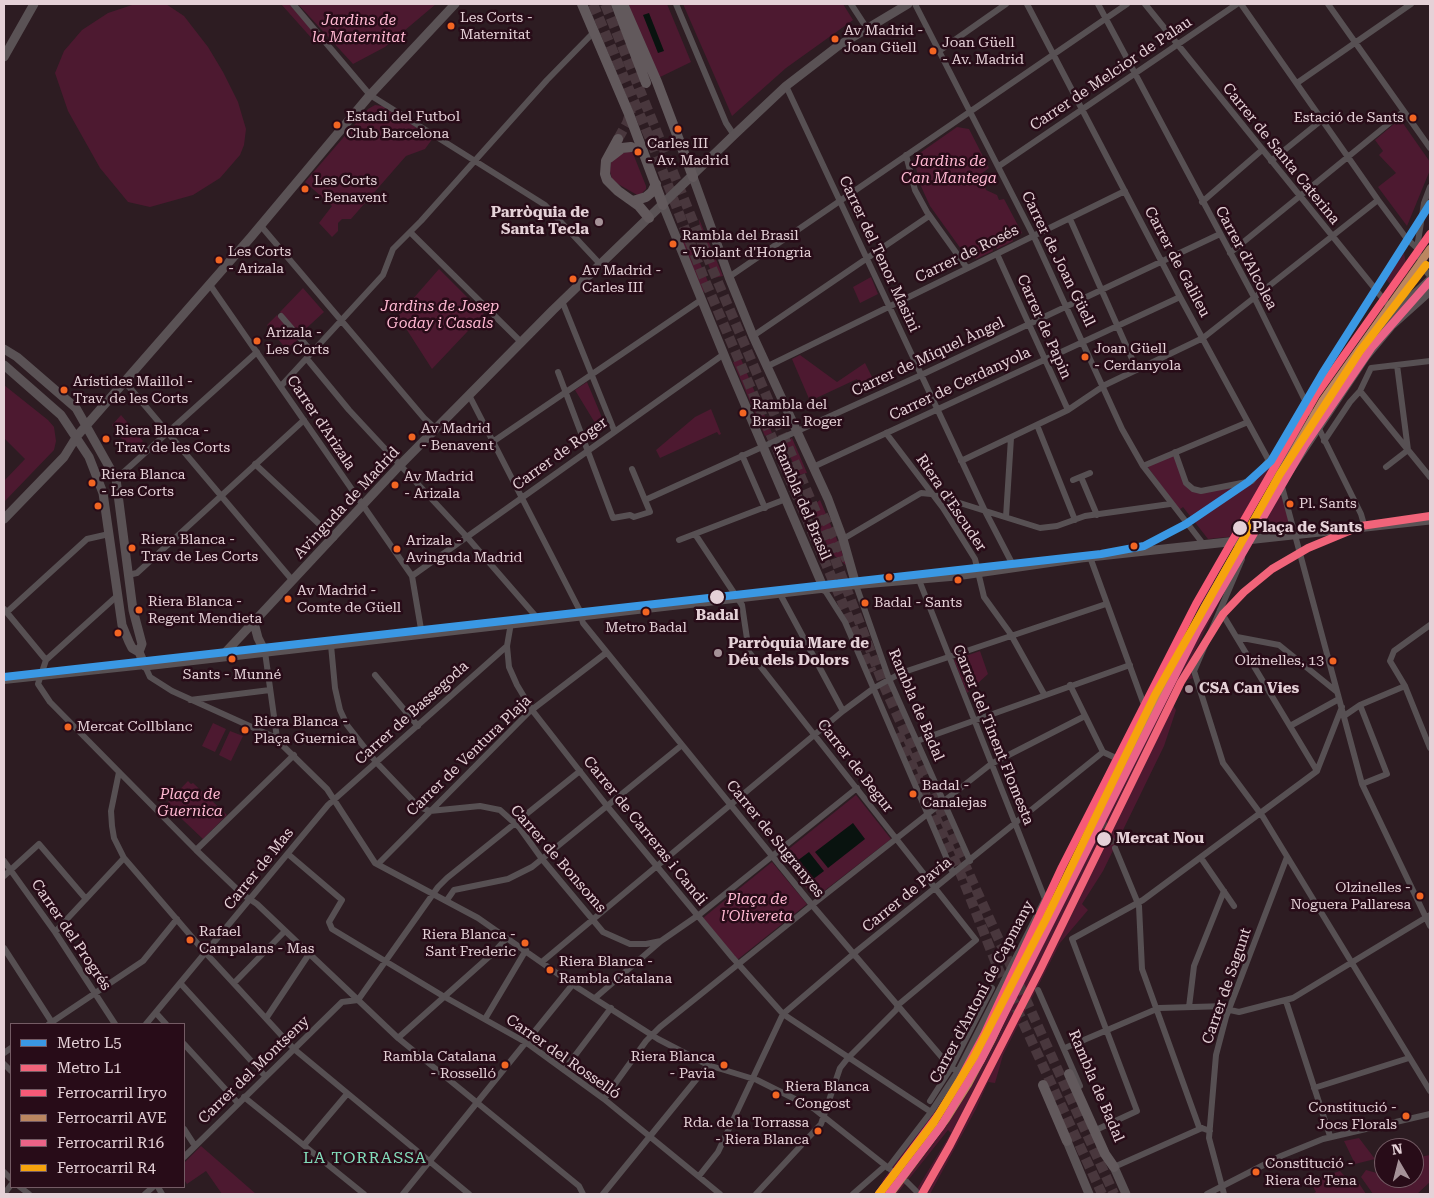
<!DOCTYPE html>
<meta charset="utf-8">
<style>
body{margin:0}
#map{position:relative;width:1434px;height:1198px;overflow:hidden;background:#2d1c22;font-family:"Roboto Serif",serif}
canvas{display:block}
.frame{position:absolute;inset:0;border:5px solid #e5d1d7;pointer-events:none}
.legend{position:absolute;left:10px;top:1023px;width:175px;height:165px;box-sizing:border-box;background:#280c18;border:1px solid #745b64;margin:0;padding:6px 9px;list-style:none;font-size:15px;color:#e5d1d7}
.legend li{display:flex;align-items:center;gap:10px;height:25px}
.legend b{width:25px;border:1px solid #745b64}
.north{position:absolute;left:1374px;top:1138px;width:50px;height:50px;box-sizing:border-box;background:#280c18;border:1px solid #745b64;border-radius:50%;rotate:352deg;font-size:14px;font-weight:700;line-height:20px;text-align:center;color:#e5d1d7}
.north::after{content:'';display:block;margin:auto;width:18px;height:22px;background:#a59298;clip-path:polygon(50% 0,100% 100%,50% 72%,0 100%)}
</style>
<div id="map">
<canvas width="1434" height="1198"></canvas>
<div class="frame"></div>
<ul class="legend">
<li><b style="height:6px;background:#3a98e4"></b>Metro L5</li>
<li><b style="height:6px;background:#f1647a"></b>Metro L1</li>
<li><b style="height:6px;background:#f75a77"></b>Ferrocarril Iryo</li>
<li><b style="height:6px;background:#bb8660"></b>Ferrocarril AVE</li>
<li><b style="height:6px;background:#eb6387"></b>Ferrocarril R16</li>
<li><b style="height:6px;background:#f6a30d"></b>Ferrocarril R4</li>
</ul>
<div class="north">N</div>
</div>
<script>
const ctx = document.querySelector('canvas').getContext('2d');
ctx.lineJoin = 'round';
function fill(path, color) {
  ctx.fillStyle = color;
  ctx.fill(path, 'evenodd');
}
function shape(rows) {
  const path = new Path2D();
  for (const r of rows) {
    path.moveTo(r[0], r[1]);
    for (let i = 2; i < r.length; i += 2) path.lineTo(r[i], r[i + 1]);
  }
  return path;
}
function strokePath(path, color, width, dash) {
  ctx.strokeStyle = color;
  ctx.lineWidth = width;
  ctx.lineCap = dash ? 'butt' : 'round';
  ctx.setLineDash(dash || []);
  ctx.stroke(path);
}
function drawText(font, color, halo, rows, align = 'center') {
  ctx.font = font + ' "Roboto Serif",serif';
  ctx.lineWidth = 5;
  ctx.setLineDash([]);
  ctx.textBaseline = 'middle';
  ctx.strokeStyle = halo;
  ctx.fillStyle = color;
  for (const [text, x, y, turn = 0] of rows) {
    ctx.save();
    ctx.translate(x, y);
    ctx.rotate((+turn || 0) * Math.PI / 180);
    ctx.textAlign = isNaN(turn) ? turn : align;
    if (halo) ctx.strokeText(text, 0, 0);
    ctx.fillText(text, 0, 0);
    ctx.restore();
  }
}
fill(shape([
 [135,4,166,4,184,16,208,47,223,72,238,102,246,129,244,145,240,155,220,178,193,195,150,207,128,202,100,168,68,111,55,73,64,51,82,30,108,13],
 [281,4,289,4,320,38,315,42],
 [298,4,436,4,385,47,353,64],
 [627,4,667,4,691,62,658,78],
 [683,4,843,4,853,20,786,68,732,116],
 [375,105,382,106,433,138,425,149,406,156,351,219,342,219,338,223,338,231,332,237,319,223,332,206,305,182,368,109],
 [1400,119,1430,162,1430,170,1407,226,1378,187,1396,173,1379,155,1383,151,1375,140],
 [957,127,969,129,989,168,981,174,986,190,997,195,999,200,1004,199,1022,233,1012,238,1013,241,997,249,996,246,992,247,993,251,976,259,974,257,970,259,966,256,930,206,919,182,914,157],
 [632,151,646,186,646,189,639,196,618,184,612,179,610,171,611,163,618,154],
 [699,219,704,231,723,276,714,278,703,252],
 [689,238,710,286,703,292,680,239],
 [1404,253,1408,274,1392,287,1386,279],
 [439,269,484,314,432,369,398,316],
 [871,277,878,294,860,303,853,287],
 [303,288,324,312,299,335,280,312],
 [277,315,299,339,286,349,267,325],
 [800,355,837,382,865,363,874,381,869,383,867,380,859,384,857,379,810,401,792,359],
 [741,359,772,433,765,436,733,362],
 [587,382,603,420,595,423,575,390],
 [4,385,48,420,54,427,56,441,54,450,4,502,4,481,25,459,4,438],
 [711,409,721,434,719,435,717,432,660,458,656,450,695,417],
 [121,415,143,441,131,452,112,425],
 [792,438,807,473,798,475,784,442],
 [1174,455,1185,484,1201,493,1246,485,1267,464,1272,474,1271,483,1237,536,1208,539,1183,507,1179,510,1147,466],
 [1278,496,1282,497,1291,527,1288,530,1259,533,1261,524],
 [820,500,838,542,847,566,830,552,811,507],
 [1211,581,1226,588,1182,677,1188,668,1193,678,1179,683,1171,701,1176,710,1164,746,1103,871,1082,904,1088,910,1060,943,1003,1055,995,1083,988,1082,976,1109,930,1194,914,1194,951,1133,948,1130,897,1194,882,1181,947,1094,978,1039,1136,725,1157,686,1169,674],
 [980,651,988,674,967,693,954,660],
 [213,723,226,729,215,752,202,746],
 [230,731,243,736,231,761,219,755],
 [188,781,191,784,193,783,227,815,203,839,166,804],
 [856,795,891,839,815,898,780,856],
 [772,862,807,904,737,960,703,918],
 [1359,1138,1375,1159,1355,1164,1344,1141],
 [201,1146,256,1194,222,1194,206,1171,187,1184,184,1180,184,1163],
 [1430,1155,1430,1182,1417,1194,1373,1194,1361,1177,1366,1170,1384,1175,1384,1178,1414,1178,1414,1158],
 [1340,1171,1351,1183,1356,1179,1366,1194,1312,1194,1316,1192,1310,1181]
]), '#4d1930');
fill(shape([
 [649,13,664,51,658,53,643,15],
 [853,823,865,839,828,868,815,852],
 [809,852,824,871,808,883,793,864]
]), '#09130f');
strokePath(shape([
 [1096,806,1115,848],
 [891,1170,907,1182]
]), '#49373d', 6, [6, 3]);
strokePath(shape([
 [593,4,653,146,703,276,872,672],
 [605,4,712,268,827,538,884,686,1114,1194],
 [618,139,627,123,631,110],
 [823,515,847,560],
 [898,733,962,877,997,966,1102,1194]
]), '#49373d', 10, [10, 5]);
strokePath(shape([
 [293,4,370,95,545,205,600,264],
 [676,4,726,123,734,135],
 [851,4,866,27],
 [915,4,1036,241,1122,429,1143,466,1204,545],
 [1027,4,1180,297,1281,483,1362,784,1430,926],
 [1098,4,1254,297,1361,514,1365,528],
 [1145,4,1397,316],
 [1241,4,1378,200,1407,239,1417,248],
 [1328,4,1430,148],
 [939,51,1006,4],
 [1297,83,1411,4],
 [786,86,985,511,1014,567],
 [906,155,915,190,927,212,967,268],
 [1271,161,1323,119],
 [999,166,1237,4],
 [1430,187,1424,203,1417,248,1423,268,1430,276],
 [1202,202,1262,150],
 [1070,219,1137,370],
 [261,226,424,418,436,429],
 [410,232,521,342],
 [1230,253,1403,112],
 [997,254,1068,410],
 [729,277,1127,4],
 [210,285,412,576,422,635],
 [562,301,614,430],
 [281,316,312,352],
 [753,336,929,216],
 [307,359,349,410,467,537,539,620],
 [766,367,1125,191],
 [558,372,613,518,630,515,634,517,650,512,632,469],
 [125,382,293,581],
 [281,386,383,275,393,249,421,221,547,80,594,32],
 [1360,391,1430,477],
 [469,395,579,609,583,623,812,905,951,1068,958,1071],
 [1037,425,1075,520],
 [886,433,943,508,975,559,984,597,1010,633,1044,694],
 [494,441,701,300],
 [1324,441,1350,402,1360,391,1371,368,1430,361],
 [1175,452,1186,483,1193,489,1201,491,1252,481,1268,461],
 [742,455,765,508],
 [961,461,1068,410,1105,385,1203,338,1378,200],
 [255,464,334,538],
 [1143,466,1248,422],
 [813,467,1180,297],
 [1386,467,1408,450,1397,365],
 [1081,477,1097,515],
 [116,479,257,352],
 [1073,480,1090,473],
 [645,500,919,376,1220,234],
 [1006,517,1011,438],
 [695,534,742,605,749,652,976,940,898,1005,896,1010,848,1058,840,1068,821,1124,756,1194],
 [843,539,921,493,931,494,1040,528,1057,526,1085,516,1170,504],
 [679,540,786,499],
 [1243,542,1242,559,1194,671,1223,763,1263,817,1430,1091],
 [1090,557,1143,702],
 [128,575,137,573,304,420],
 [412,576,724,354],
 [856,585,889,679,970,861],
 [824,589,845,622,953,873],
 [780,594,843,711],
 [117,596,46,660,38,684,50,702,196,850,242,894,257,904,398,1038,579,1186,583,1194],
 [4,609,46,660],
 [1220,610,1317,771],
 [7,612,87,539,109,534],
 [511,623,507,646,509,667,517,685,532,710,607,806,732,957,783,1014,931,1112],
 [1430,625,1394,651,1390,661,1405,686,1430,748],
 [1237,637,1279,645,1337,692],
 [331,645,335,688,340,710,347,725,376,762,419,807,430,811,480,806,500,810,519,827,542,859,603,932,630,944,646,944,661,941],
 [265,652,277,738],
 [375,675,418,726],
 [4,681,145,666,150,677,172,691,274,737,327,789,375,863,478,918,578,988,658,1039,708,1065,757,1080,813,1108,891,1170],
 [1070,685,1103,752,1116,758,1095,803,1096,806],
 [190,700,270,690],
 [1360,705,1387,774,1362,784],
 [1344,716,1360,705,1405,686],
 [1290,726,1339,699],
 [917,741,1130,665],
 [119,772,111,811,112,826,114,838,124,858,203,950,294,1049,469,1194],
 [1115,848,1139,906,1142,969,1199,1127,1210,1131],
 [196,850,294,755],
 [288,854,342,900,329,922,332,929,443,996,527,1043,604,1099,720,1194],
 [1201,858,1234,906],
 [4,861,55,932,115,1024],
 [378,864,529,712,606,653],
 [4,876,39,844,86,899],
 [447,900,454,890,508,879,532,867,682,745],
 [55,932,124,858],
 [4,948,53,1024],
 [543,961,843,711,874,688,901,673,1106,604],
 [235,982,285,931],
 [181,984,265,1076],
 [1038,990,1080,1086],
 [595,998,661,941,700,914,857,788],
 [1286,1001,1330,1136],
 [1189,1007,1194,966,1224,891],
 [156,1013,166,1024],
 [267,1017,309,954],
 [485,1019,526,950],
 [49,1024,143,961,177,919],
 [146,1024,328,805,507,646],
 [398,1038,491,955,507,938],
 [184,1044,238,1103],
 [1065,1048,1159,1008,1227,1006,1230,1010,1239,1012,1293,998,1430,915],
 [4,1053,11,1048],
 [4,1064,11,1071],
 [564,1070,611,1008],
 [1314,1088,1409,1058],
 [244,1097,364,1194],
 [604,1099,646,1041,660,1027,812,905,991,764,1085,716],
 [930,1101,951,1068,992,988],
 [184,1129,195,1146],
 [1098,1129,1137,1111,1072,939,1143,900,1317,771,1342,707],
 [304,1145,347,1094],
 [184,1157,342,1002,358,1000,438,887,447,878,580,771],
 [1113,1164,1114,1167,1202,1128],
 [888,1168,931,1112,958,1071,1045,899,919,580],
 [4,1172,11,1179],
 [699,1176,718,1152,783,1014,858,950,1103,752],
 [907,1182,916,1191],
 [20,1187,29,1194],
 [158,1187,162,1194],
 [4,1194,11,1185],
 [145,1194,153,1187],
 [403,1194,573,984],
 [603,1194,708,1065],
 [853,1194,885,1166],
 [1207,1194,1281,1156,1323,1139,1430,1114],
 [1224,1194,1209,1138,1216,1055,1226,1017,1287,857]
]), '#575053', 6);
strokePath(shape([
 [4,57,34,4],
 [693,177,729,277,753,336,828,499,843,539,856,585],
 [663,205,729,367,824,589],
 [4,349,17,357,76,408,116,479,133,610,142,644,139,652],
 [4,365,61,415,89,457,103,493,122,625,129,642,132,648,139,652,145,666,851,585,956,576,1081,558,1430,520],
 [1281,483,1366,356,1391,326,1430,291],
 [4,519,64,457,77,436,251,237,370,95,455,4],
 [1243,542,1275,484,1276,477,1319,409,1378,328,1430,280],
 [254,623,258,638,265,652],
 [222,656,400,465,553,310,734,135,786,86,838,46,908,4],
 [1067,1141,1089,1194],
 [1114,1167,1126,1194]
]), '#5a5255', 9);
strokePath(shape([
 [582,4,629,114,663,205],
 [616,4,646,83],
 [623,4,657,82,693,177],
 [618,139,606,161,605,174,607,180,618,191,639,206,649,218],
 [609,158,622,148,631,147],
 [633,201,646,197,652,192,656,184],
 [1069,1074,1105,1154,1114,1167],
 [1043,1085,1067,1141]
]), '#62595c', 10);
strokePath(shape([
 [879,1194,939,1114,960,1080,984,1035,1062,867,1196,604,1316,395,1430,234]
]), '#f75a77', 8);
strokePath(shape([
 [890,1194,946,1119,968,1084,992,1039,1070,871,1204,608,1323,400,1430,249]
]), '#bb8660', 8);
strokePath(shape([
 [889,1194,941,1126,981,1060,1198,630,1305,445,1372,347,1430,281]
]), '#eb6387', 8);
strokePath(shape([
 [879,1194,934,1122,974,1057,1046,919,1155,695,1280,474,1360,351,1426,265]
]), '#f6a30d', 8);
strokePath(shape([
 [4,677,1101,554,1144,546,1186,524,1248,482,1271,461,1322,374,1430,204]
]), '#3a98e4', 8);
strokePath(shape([
 [922,1194,950,1145,1040,970,1181,682,1223,614,1244,592,1272,569,1308,548,1361,526,1430,516]
]), '#f1647a', 8);
for (const [x, y, r, color] of [
 [451,26,4.5,"#f26522"],
 [835,39,4.5,"#f26522"],
 [933,51,4.5,"#f26522"],
 [1413,118,4.5,"#f26522"],
 [337,125,4.5,"#f26522"],
 [678,129,4.5,"#f26522"],
 [638,152,4.5,"#f26522"],
 [305,189,4.5,"#f26522"],
 [599,222,5,"#a59298"],
 [673,244,4.5,"#f26522"],
 [219,260,4.5,"#f26522"],
 [573,279,4.5,"#f26522"],
 [257,341,4.5,"#f26522"],
 [1085,357,4.5,"#f26522"],
 [64,390,4.5,"#f26522"],
 [743,413,4.5,"#f26522"],
 [412,437,4.5,"#f26522"],
 [106,439,4.5,"#f26522"],
 [92,483,4.5,"#f26522"],
 [395,485,4.5,"#f26522"],
 [1290,504,4.5,"#f26522"],
 [98,506,4.5,"#f26522"],
 [1240,528,8,"#e5d1d7"],
 [1134,546,4.5,"#f26522"],
 [132,548,4.5,"#f26522"],
 [397,549,4.5,"#f26522"],
 [889,577,4.5,"#f26522"],
 [958,580,4.5,"#f26522"],
 [717,597,8,"#e5d1d7"],
 [288,599,4.5,"#f26522"],
 [865,603,4.5,"#f26522"],
 [139,610,4.5,"#f26522"],
 [646,612,4.5,"#f26522"],
 [118,633,4.5,"#f26522"],
 [718,653,5,"#a59298"],
 [232,659,4.5,"#f26522"],
 [1333,661,4.5,"#f26522"],
 [1189,689,5,"#a59298"],
 [68,727,4.5,"#f26522"],
 [245,730,4.5,"#f26522"],
 [913,794,4.5,"#f26522"],
 [1104,839,8,"#e5d1d7"],
 [1420,896,4.5,"#f26522"],
 [190,940,4.5,"#f26522"],
 [525,943,4.5,"#f26522"],
 [550,970,4.5,"#f26522"],
 [505,1065,4.5,"#f26522"],
 [724,1065,4.5,"#f26522"],
 [776,1095,4.5,"#f26522"],
 [1406,1116,4.5,"#f26522"],
 [818,1131,4.5,"#f26522"],
 [1256,1172,4.5,"#f26522"]
]) {
  const dot = new Path2D();
  dot.arc(x, y, r, 0, 2 * Math.PI);
  ctx.fillStyle = color;
  ctx.fill(dot);
  strokePath(dot, '#280c18', 2);
}
drawText('14px', '#e5d1d7', '#280c18', [
 ["Les Corts -",460,18],
 ["Maternitat",460,35],
 ["Av Madrid -",844,31],
 ["Joan Güell",844,48],
 ["Joan Güell",942,43],
 ["- Av. Madrid",942,60],
 ["Estadi del Futbol",346,117],
 ["Club Barcelona",346,134],
 ["Estació de Sants",1404,118,"right"],
 ["Carles III",647,144],
 ["- Av. Madrid",647,161],
 ["Les Corts",314,181],
 ["- Benavent",314,198],
 ["Rambla del Brasil",682,236],
 ["- Violant d'Hongria",682,253],
 ["Les Corts",228,252],
 ["- Arizala",228,269],
 ["Av Madrid -",582,271],
 ["Carles III",582,288],
 ["Arizala -",266,333],
 ["Les Corts",266,350],
 ["Joan Güell",1094,349],
 ["- Cerdanyola",1094,366],
 ["Arístides Maillol -",73,382],
 ["Trav. de les Corts",73,399],
 ["Rambla del",752,405],
 ["Brasil - Roger",752,422],
 ["Av Madrid",421,429],
 ["- Benavent",421,446],
 ["Riera Blanca -",115,431],
 ["Trav. de les Corts",115,448],
 ["Riera Blanca",101,475],
 ["- Les Corts",101,492],
 ["Av Madrid",404,477],
 ["- Arizala",404,494],
 ["Pl. Sants",1299,504],
 ["Riera Blanca -",141,540],
 ["Trav de Les Corts",141,557],
 ["Arizala -",406,541],
 ["Avinguda Madrid",406,558],
 ["Av Madrid -",297,591],
 ["Comte de Güell",297,608],
 ["Riera Blanca -",148,602],
 ["Regent Mendieta",148,619],
 ["Badal - Sants",874,603],
 ["Metro Badal",646,628,"center"],
 ["Olzinelles, 13",1324,661,"right"],
 ["Sants - Munné",232,675,"center"],
 ["Riera Blanca -",254,722],
 ["Plaça Guernica",254,739],
 ["Mercat Collblanc",77,727],
 ["Badal -",922,786],
 ["Canalejas",922,803],
 ["Olzinelles -",1411,888,"right"],
 ["Noguera Pallaresa",1411,905,"right"],
 ["Rafael",199,932],
 ["Campalans - Mas",199,949],
 ["Riera Blanca -",516,935,"right"],
 ["Sant Frederic",516,952,"right"],
 ["Riera Blanca -",559,962],
 ["Rambla Catalana",559,979],
 ["Rambla Catalana",496,1057,"right"],
 ["- Rosselló",496,1074,"right"],
 ["Riera Blanca",715,1057,"right"],
 ["- Pavia",715,1074,"right"],
 ["Riera Blanca",785,1087],
 ["- Congost",785,1104],
 ["Constitució -",1397,1108,"right"],
 ["Jocs Florals",1397,1125,"right"],
 ["Rda. de la Torrassa",809,1123,"right"],
 ["- Riera Blanca",809,1140,"right"],
 ["Constitució -",1265,1164],
 ["Riera de Tena",1265,1181]
], 'left');
drawText('italic 15px', '#feb8d1', '#280c18', [
 ["Jardins de",359,21],
 ["la Maternitat",359,38],
 ["Jardins de",949,162],
 ["Can Mantega",949,179],
 ["Jardins de Josep",440,307],
 ["Goday i Casals",440,324],
 ["Plaça de",190,795],
 ["Guernica",190,812],
 ["Plaça de",757,900],
 ["l'Olivereta",757,917]
]);
drawText('15px', '#e5d1d7', '#280c18', [
 ["Carrer de Melcior de Palau",1111,74,-34],
 ["Carrer de Santa Caterina",1281,154,51],
 ["Carrer del Tenor Masini",879,254,65],
 ["Carrer de Rosés",967,254,-26],
 ["Carrer d'Alcolea",1246,258,62],
 ["Carrer de Joan Güell",1058,259,64],
 ["Carrer de Galileu",1177,262,62],
 ["Carrer de Papin",1044,327,66],
 ["Carrer de Miquel Àngel",928,357,-25],
 ["Carrer de Cerdanyola",960,384,-25],
 ["Carrer d'Arizala",321,423,56],
 ["Carrer de Roger",560,454,-36],
 ["Rambla del Brasil",802,502,67],
 ["Avinguda de Madrid",347,503,-47],
 ["Riera d'Escuder",951,503,56],
 ["Rambla de Badal",916,705,67],
 ["Carrer de Bassegoda",412,713,-42],
 ["Carrer del Tinent Flomesta",993,735,68],
 ["Carrer de Ventura Plaja",469,756,-44],
 ["Carrer de Begur",855,766,52],
 ["Carrer de Carreras i Candi",645,831,51],
 ["Carrer de Sugranyes",775,839,51],
 ["Carrer de Bonsoms",558,859,49],
 ["Carrer de Mas",259,869,-51],
 ["Carrer de Pavia",907,895,-39],
 ["Carrer del Progrés",71,935,56],
 ["Carrer de Sagunt",1227,986,-71],
 ["Carrer d'Antoni de Capmany",982,992,-62],
 ["Carrer del Rosselló",563,1057,35],
 ["Carrer del Montseny",254,1070,-44],
 ["Rambla de Badal",1096,1086,67]
]);
drawText('bold 15px', '#e5d1d7', '#280c18', [
 ["Parròquia de",589,213,"right"],
 ["Santa Tecla",589,230,"right"],
 ["Parròquia Mare de",728,644],
 ["Déu dels Dolors",728,661],
 ["CSA Can Vies",1199,689]
], 'left');
drawText('bold 15px', '#e5d1d7', '#280c18', [
 ["Plaça de Sants",1252,528],
 ["Badal",717,616,"center"],
 ["Mercat Nou",1116,839]
], 'left');
ctx.letterSpacing = '1px';
drawText('16px', '#83ddbb', '#280c18', [
 ["LA TORRASSA",365,1158]
]);
ctx.letterSpacing = '0px';
</script>
